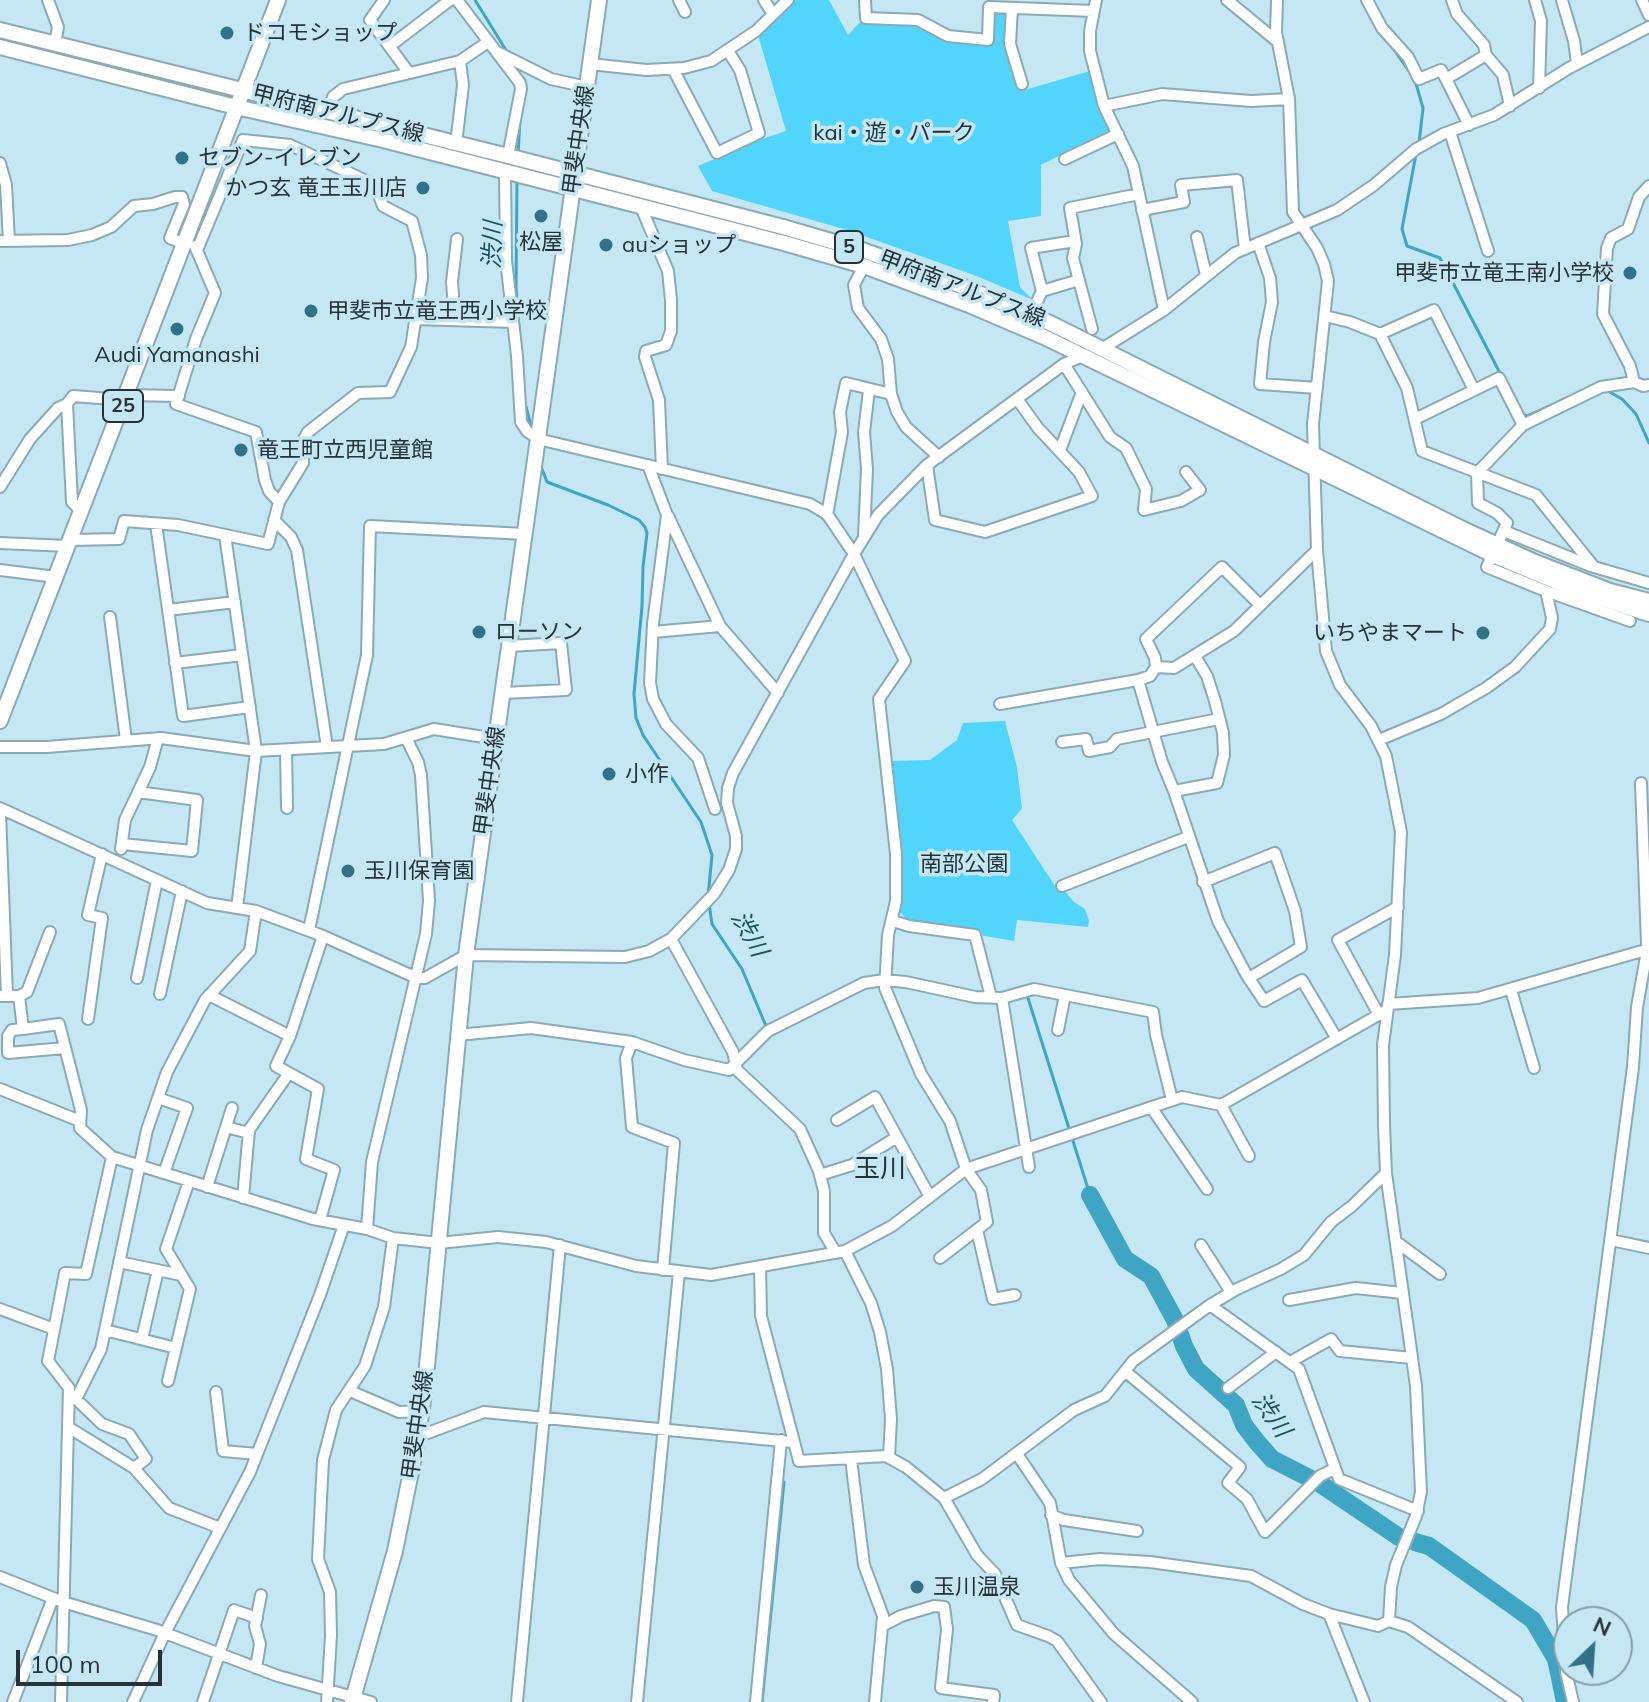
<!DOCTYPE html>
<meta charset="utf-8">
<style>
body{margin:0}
#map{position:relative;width:1649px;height:1702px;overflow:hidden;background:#c5e7f3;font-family:Mulish,sans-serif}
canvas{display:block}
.north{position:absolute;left:1553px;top:1606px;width:80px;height:80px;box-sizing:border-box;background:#c5e7f3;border:2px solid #859fa8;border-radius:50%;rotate:25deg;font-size:22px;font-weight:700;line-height:32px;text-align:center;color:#253237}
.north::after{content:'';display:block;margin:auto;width:28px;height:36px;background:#327286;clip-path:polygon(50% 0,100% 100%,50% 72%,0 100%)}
.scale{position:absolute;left:16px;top:1650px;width:146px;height:36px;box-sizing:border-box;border:4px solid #253237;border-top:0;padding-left:10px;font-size:24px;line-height:28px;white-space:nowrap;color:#253237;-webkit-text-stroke:6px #c5e7f3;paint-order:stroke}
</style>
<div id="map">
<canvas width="1649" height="1702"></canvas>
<div class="north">N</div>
<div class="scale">100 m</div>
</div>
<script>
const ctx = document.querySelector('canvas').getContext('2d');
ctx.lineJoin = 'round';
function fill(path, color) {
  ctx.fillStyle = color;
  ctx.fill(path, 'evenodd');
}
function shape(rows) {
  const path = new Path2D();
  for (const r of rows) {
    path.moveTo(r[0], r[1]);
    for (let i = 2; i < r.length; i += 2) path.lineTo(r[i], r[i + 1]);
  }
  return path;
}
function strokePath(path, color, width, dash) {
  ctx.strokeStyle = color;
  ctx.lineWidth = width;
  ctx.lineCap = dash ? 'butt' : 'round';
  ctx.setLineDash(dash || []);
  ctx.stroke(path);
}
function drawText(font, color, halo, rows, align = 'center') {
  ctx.font = font + ' Mulish,"Noto Sans JP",sans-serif';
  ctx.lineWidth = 7;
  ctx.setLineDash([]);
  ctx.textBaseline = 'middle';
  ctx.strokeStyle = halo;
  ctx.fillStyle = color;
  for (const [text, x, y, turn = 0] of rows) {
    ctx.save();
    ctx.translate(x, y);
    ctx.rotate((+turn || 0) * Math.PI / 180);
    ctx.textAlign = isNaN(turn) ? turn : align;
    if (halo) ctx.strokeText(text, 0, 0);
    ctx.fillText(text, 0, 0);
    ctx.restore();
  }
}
fill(shape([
 [792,0,829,0,848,35,861,21,904,22,990,43,992,9,1010,9,1008,44,1021,91,1090,71,1111,130,1041,165,1041,216,1008,221,1020,287,1033,300,974,275,847,230,712,191,698,166,762,139,786,131,758,35],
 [1005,721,1017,767,1022,809,1012,820,1057,889,1064,890,1074,902,1085,909,1089,921,1088,927,1017,920,1014,941,910,923,899,911,891,761,930,760,957,740,963,723]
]), '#51d5fc');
strokePath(shape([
 [475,0,509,55],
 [1392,47,1411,74],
 [1415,80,1423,108,1419,143],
 [1416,154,1402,229,1407,246,1440,258,1501,375],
 [518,155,520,119],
 [517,179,516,287,524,395],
 [1606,390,1622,399,1636,414,1649,443],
 [525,403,532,430],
 [1522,413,1527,416,1580,392],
 [540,464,547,482,608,505,639,520,645,527,647,533,643,567,642,606,634,694,636,718,643,735,701,822,712,855,708,897],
 [709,904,712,924,742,969,766,1026,773,1023],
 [867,978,882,975],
 [1027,995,1090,1195],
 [762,1702,784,1482]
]), '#3ea6c4', 3);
strokePath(shape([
 [1090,1195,1125,1259,1151,1276,1175,1320,1184,1346,1196,1369,1236,1405,1244,1425,1257,1442,1272,1459,1319,1483,1399,1537],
 [1415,1542,1429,1546,1533,1620,1556,1659,1565,1702]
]), '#3ea6c4', 18);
const minor = shape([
 [48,0,58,27,55,44],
 [384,0,370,20,409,73],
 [457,0,520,83,521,89,508,156],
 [679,0,685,12],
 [764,0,773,14],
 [865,0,866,18,918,20,948,36,988,40,989,7,1094,11],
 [1096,0,1090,31,1090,51,1104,106,1133,166,1164,310],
 [1227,0,1278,42],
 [1277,0,1276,32,1289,99,1293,212,1317,248,1324,264,1328,281,1313,424,1317,550,1326,651,1340,685,1371,726,1386,756,1401,832,1395,955,1383,1045,1384,1125,1386,1173,1416,1386,1421,1492,1416,1516,1396,1565,1391,1587,1389,1621],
 [1367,0,1382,28,1408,57,1419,79,1441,70,1446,79],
 [1452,0,1457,14,1484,45,1486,55,1503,75,1510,106],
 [1535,0,1541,21,1539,88],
 [1562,0,1574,41,1577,63],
 [1642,0,1649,15],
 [1012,8,1010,44,1022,84],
 [390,46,450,0],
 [499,53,551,79,587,87],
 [590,64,646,70,684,68,711,61,756,31,788,0],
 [673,69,717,153,759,133,740,70,728,51],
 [1104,106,1162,94,1251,101,1289,99],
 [328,112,333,97,343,89,460,61,488,42],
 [1469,125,1446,79,1486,55],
 [1450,132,1488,251],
 [456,144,463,85,460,61],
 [1065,159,1118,134],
 [0,163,6,185,9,241],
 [505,173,506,260,517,356,521,422,527,431,538,439,810,504,827,514,854,554,905,661,879,699,896,854,896,901,888,935,885,988,921,1074,950,1121,966,1169,981,1190,987,1222,940,1258],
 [641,207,668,271,671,300,671,331,666,345,646,351,645,357,659,400,662,469],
 [1142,210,1184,202,1181,185,1237,180,1245,249],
 [1197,237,1206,275],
 [0,241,68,240,92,235,111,227,134,206,153,204,175,197,182,197,184,204,170,238,185,244],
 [1258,243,1270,278,1272,302,1264,342,1260,384,1317,388],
 [195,246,215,293,196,339,176,404,256,432,265,480,269,491,279,502],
 [864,266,854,285,858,308,881,339,888,359,891,394,897,412,906,427,939,457],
 [1042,291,1031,248,1075,241],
 [1031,315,1042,291,1079,280],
 [1325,316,1350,322,1380,334,1407,388,1422,451,1536,495,1594,567,1649,583],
 [415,319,513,322],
 [455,320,452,282,457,239],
 [1092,329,1073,258,1076,244,1070,208,1139,194],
 [1380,334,1434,310,1474,390],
 [1100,350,1164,310,1235,253,1337,210,1374,185,1416,149,1443,134,1494,115,1569,68,1649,27],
 [1064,364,1110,437,1126,448,1146,489,1144,510,1181,501,1200,490,1186,472],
 [1634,382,1630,366,1603,314,1607,248,1611,238,1628,229,1639,197,1649,186],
 [127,395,179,396],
 [1415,419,1499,378,1523,425],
 [1060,450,1082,392],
 [648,465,667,515,653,624,650,683,653,699,666,724,698,758,715,809],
 [927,465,935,520,985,532,1092,496,1079,472,1038,428,1017,399],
 [0,487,30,439,58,408,67,404],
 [82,512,72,502,67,404,73,396,125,400],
 [827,515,842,432,840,412,846,383,891,394],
 [668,516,720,626,778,693],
 [274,520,291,537,297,550,327,747],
 [156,524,183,716,250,707],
 [1504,531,1591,566],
 [225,535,256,751,237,908],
 [864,536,867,469,864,432,869,390],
 [71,540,119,539,124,521,178,525,268,544,279,502,303,463,303,441,308,432,358,393,390,392,411,347,422,278,421,255,412,221,383,206,375,185,290,145,243,140,197,250],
 [0,543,68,546],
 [0,570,56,577],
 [1546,591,1630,621],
 [168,610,235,602],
 [110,617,126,740],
 [653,632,720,626],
 [175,663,242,655],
 [1156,667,1174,668,1234,631,1317,550],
 [1138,680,1162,762,1174,791,1218,921,1246,974,1264,1001,1302,980,1337,1039],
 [503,693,566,690,561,643,509,646],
 [1000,704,1138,680,1150,676,1156,667,1155,658,1146,639,1222,567,1260,605],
 [1379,740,1441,714,1486,688,1515,667,1550,629,1552,618,1546,591,1487,567,1507,523,1497,513,1478,503,1477,473,1523,425,1601,387,1634,382,1643,386,1649,385],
 [1062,742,1086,739,1089,751,1110,747,1117,739,1219,719],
 [0,747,47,747,161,738,256,751,384,744,434,729,496,739],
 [286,750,287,808],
 [1641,783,1647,944],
 [1174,791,1217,783,1224,755,1223,733,1215,701,1207,676,1195,656],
 [0,808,207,903,256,911,323,936,417,978,425,978,466,955,625,957,649,951,671,939,714,894,729,870,736,849,736,836,727,803,728,788,733,773,854,554,878,515,927,465,1064,364,1085,355],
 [0,813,7,995],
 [122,844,192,851,197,800,138,792],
 [121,849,125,820,150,767,158,738],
 [1203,882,1275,853,1295,911,1301,947,1249,978],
 [1062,886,1188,837],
 [893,921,909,926,975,935,991,997],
 [309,930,367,655,370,526,525,534],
 [671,939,733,1052,737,1070,800,1129,819,1171,824,1191,824,1233,836,1253],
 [137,978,157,880],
 [1511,990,1534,1068],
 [160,994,182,891],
 [209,995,290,1036],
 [0,996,19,996,27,992,50,932],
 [19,996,23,1029,59,1024,81,1110,80,1128,112,1157,313,1219,367,1229,393,1238,439,1243,498,1237,546,1242,636,1266,711,1275,845,1251,892,1226,966,1169,1182,1097,1221,1105,1387,1010],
 [1002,998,1029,1167],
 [1388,1004,1478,998,1649,949],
 [1379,1015,1338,940,1398,907],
 [88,1019,102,918,88,915,102,854],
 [23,1029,12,1030,8,1036,8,1053,65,1048],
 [1058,1030,1065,995],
 [458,1035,531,1028,632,1042,684,1060,729,1070,768,1031,864,983,884,980,906,982,975,997,1002,998,1034,989,1153,1012,1156,1035,1172,1100],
 [632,1042,626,1058,632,1127,674,1143,663,1270],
 [0,1089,80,1121],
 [158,1098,187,1108,164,1173],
 [1221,1105,1249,1156],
 [1151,1107,1207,1189],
 [837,1120,875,1097,930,1197],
 [226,1127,249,1133],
 [820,1175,852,1165,897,1137],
 [207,1187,232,1108],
 [243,1198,249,1130,289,1073],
 [320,1220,334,1170,306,1159,318,1089,276,1066,290,1036,323,936],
 [367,1229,372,1162,426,934,429,901,421,775,418,762,406,738],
 [977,1230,993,1299,1015,1295],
 [1611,1240,1649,1248],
 [1398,1243,1440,1274],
 [1201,1245,1231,1292],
 [845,1251,871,1303,880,1332,887,1369,891,1419,889,1458],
 [119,1262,181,1275],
 [760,1266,761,1316,799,1461,886,1456,906,1467,944,1498,977,1555,995,1574,1017,1625,1048,1636,1057,1641,1101,1702],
 [1289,1300,1356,1288,1402,1293],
 [1210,1305,1299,1369,1339,1479,1418,1511],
 [0,1309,54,1329],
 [105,1330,176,1348],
 [142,1339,158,1270],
 [1290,1362,1331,1339,1340,1351,1412,1358],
 [1126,1372,1240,1467,1228,1483,1247,1499,1265,1532,1320,1476,1334,1469],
 [168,1381,190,1289,166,1249,189,1181],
 [1228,1388,1276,1352],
 [350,1391,399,1412,421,1411],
 [216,1392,223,1451,257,1454],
 [71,1398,76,1399,102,1424,129,1434,146,1459,134,1468,169,1508,220,1528],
 [76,1399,101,1349,147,1130,167,1072,205,1000,250,951,256,911],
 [68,1427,134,1468],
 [417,1437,484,1412,792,1442],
 [1017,1454,1050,1503,1061,1563,1069,1580,1114,1634,1192,1702],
 [851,1459,864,1565,883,1616,875,1702],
 [944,1498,982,1479,1074,1410,1105,1396,1133,1361,1210,1305,1237,1289,1281,1269,1304,1255,1331,1222,1352,1206,1386,1173],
 [1051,1515,1064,1520,1137,1531],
 [1061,1563,1100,1559,1150,1562,1251,1576,1303,1604,1329,1614,1378,1626,1389,1621,1408,1627,1517,1702],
 [0,1577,63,1602,157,1630,278,1676,371,1702],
 [1329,1614,1364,1702],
 [882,1626,901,1616,934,1606,944,1607,947,1629,941,1688,994,1695,993,1702],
 [256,1668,260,1644,255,1626,261,1595],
 [13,1702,53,1598],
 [61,1702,69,1388,48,1361,65,1273,86,1274,112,1157],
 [133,1702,165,1633,250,1472,320,1295,344,1225],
 [203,1702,234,1610,257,1618],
 [327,1702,331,1635,330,1592,318,1559,323,1460,336,1410,365,1366,384,1307,393,1238],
 [517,1702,560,1245],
 [637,1702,679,1272],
 [756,1702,781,1440],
 [1573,1702,1566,1672,1562,1607,1633,1067,1637,1007,1649,940]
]);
const major = shape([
 [0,30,508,156,783,227,865,251,952,282,1050,323,1465,530,1535,562,1610,591,1649,601],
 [0,47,236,107,383,140,784,243,864,266,969,305,1044,337,1493,555,1576,590,1649,614],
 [0,721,278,0],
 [352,1702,395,1551,417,1442,425,1387,466,955,599,0]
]);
strokePath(minor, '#8aaab5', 14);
strokePath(major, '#8aaab5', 18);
strokePath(minor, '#fff', 10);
strokePath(major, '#fff', 14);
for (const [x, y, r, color] of [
 [227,33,8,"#327286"],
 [182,158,8,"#327286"],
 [423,188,8,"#327286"],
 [541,216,8,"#327286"],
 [606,245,8,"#327286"],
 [1630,273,8,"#327286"],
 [311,311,8,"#327286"],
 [177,329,8,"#327286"],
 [241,450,8,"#327286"],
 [479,632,8,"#327286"],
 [1483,633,8,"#327286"],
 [609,774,8,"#327286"],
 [348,871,8,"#327286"],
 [917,1587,8,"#327286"]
]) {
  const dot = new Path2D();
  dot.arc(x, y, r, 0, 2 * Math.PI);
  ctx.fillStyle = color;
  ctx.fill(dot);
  strokePath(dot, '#c5e7f3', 3);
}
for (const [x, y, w] of [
 [849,247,28],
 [123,406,40]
]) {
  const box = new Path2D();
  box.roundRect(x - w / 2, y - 16, w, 32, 6);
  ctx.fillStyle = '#c5e7f3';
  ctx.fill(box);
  strokePath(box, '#253237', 2);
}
drawText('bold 20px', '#253237', null, [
 ["5",849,247],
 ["25",123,406]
]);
drawText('22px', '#253237', '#c5e7f3', [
 ["ドコモショップ",243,33],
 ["セブン-イレブン",198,158],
 ["かつ玄 竜王玉川店",407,188,"right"],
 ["松屋",541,242,"center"],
 ["auショップ",622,245],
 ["甲斐市立竜王南小学校",1614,273,"right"],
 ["甲斐市立竜王西小学校",327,311],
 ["Audi Yamanashi",177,355,"center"],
 ["竜王町立西児童館",257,450],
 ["ローソン",495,632],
 ["いちやまマート",1467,633,"right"],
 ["小作",625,774],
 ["玉川保育園",364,871],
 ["玉川温泉",933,1587]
], 'left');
drawText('22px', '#253237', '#c5e7f3', [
 ["甲府南アルプス線",338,114,14],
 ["甲斐中央線",579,140,-82],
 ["甲府南アルプス線",962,289,21],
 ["甲斐中央線",490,781,-82],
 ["甲斐中央線",418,1425,-82]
]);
drawText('22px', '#1b3239', '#c5e7f3', [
 ["kai・遊・パーク",894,133],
 ["南部公園",964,864]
]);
drawText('italic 24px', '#185162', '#c5e7f3', [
 ["渋川",493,245,-88],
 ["渋川",749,934,61],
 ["渋川",1271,1415,55]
]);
drawText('26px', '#253237', '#c5e7f3', [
 ["玉川",880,1169]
]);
</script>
